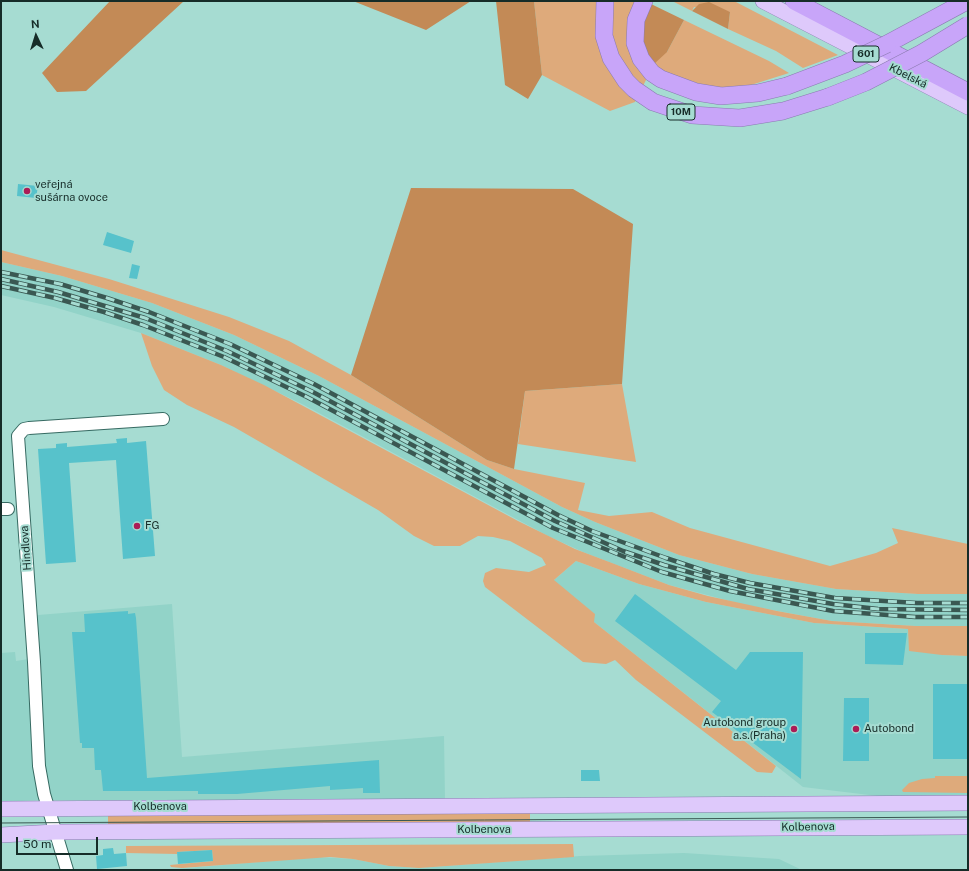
<!DOCTYPE html>
<meta charset="utf-8">
<style>
body{margin:0}
#map{position:relative;width:969px;height:871px;overflow:hidden;background:#a6dcd2;font-family:"Public Sans",sans-serif}
canvas{display:block}
.frame{position:absolute;inset:0;border:2px solid #162c28;pointer-events:none}
.north{position:absolute;left:16px;top:16px;width:40px;height:40px;-webkit-text-stroke:3px #a6dcd2;paint-order:stroke;rotate:356deg;font-size:11px;font-weight:700;line-height:16px;text-align:center;color:#162c28}
.north::after{content:'';display:block;margin:auto;width:14px;height:18px;background:#162c28;clip-path:polygon(50% 0,100% 100%,50% 72%,0 100%)}
.scale{position:absolute;left:16px;top:837px;width:82px;height:18px;box-sizing:border-box;border:2px solid #162c28;border-top:0;padding-left:5px;font-size:12px;line-height:14px;white-space:nowrap;color:#162c28;-webkit-text-stroke:3px #a6dcd2;paint-order:stroke}
</style>
<div id="map">
<canvas width="969" height="871"></canvas>
<div class="frame"></div>
<div class="north">N</div>
<div class="scale">50 m</div>
</div>
<script>
const ctx = document.querySelector('canvas').getContext('2d');
ctx.lineJoin = 'round';
function fill(path, color) {
  ctx.fillStyle = color;
  ctx.fill(path, 'evenodd');
}
function shape(rows) {
  const path = new Path2D();
  for (const r of rows) {
    path.moveTo(r[0], r[1]);
    for (let i = 2; i < r.length; i += 2) path.lineTo(r[i], r[i + 1]);
  }
  return path;
}
function strokePath(path, color, width, dash) {
  ctx.strokeStyle = color;
  ctx.lineWidth = width;
  ctx.lineCap = dash ? 'butt' : 'round';
  ctx.setLineDash(dash || []);
  ctx.stroke(path);
}
function drawText(font, color, halo, rows, align = 'center') {
  ctx.font = font + ' "Public Sans",sans-serif';
  ctx.lineWidth = 4;
  ctx.setLineDash([]);
  ctx.textBaseline = 'middle';
  ctx.strokeStyle = halo;
  ctx.fillStyle = color;
  for (const [text, x, y, turn = 0] of rows) {
    ctx.save();
    ctx.translate(x, y);
    ctx.rotate((+turn || 0) * Math.PI / 180);
    ctx.textAlign = isNaN(turn) ? turn : align;
    if (halo) ctx.strokeText(text, 0, 0);
    ctx.fillText(text, 0, 0);
    ctx.restore();
  }
}
fill(shape([
 [1,262,62,276,152,303,234,335,319,376,562,507,595,522,679,555,752,574,836,589,918,594,968,594,968,626,916,626,832,621,745,605,669,585,583,552,548,536,304,405,221,365,141,333,54,307,1,295],
 [576,561,639,584,706,602,814,623,908,629,909,635,942,655,968,656,968,797,886,797,803,787,594,622,594,614,553,581],
 [172,604,182,757,444,736,445,800,38,800,1,802,1,653,15,652,16,661,29,659,26,616],
 [684,853,779,859,802,870,165,870,317,857,353,859,389,866,419,868,580,856]
]), '#92d3c8');
fill(shape([
 [534,1,645,1,667,52,684,20,769,61,789,73,751,85,722,88,703,85,668,74,654,64,635,102,610,111,542,75],
 [672,1,734,1,838,55,803,68,776,51,728,29,730,12,694,7,692,11],
 [1,250,109,279,229,317,289,341,351,375,487,460,514,469,585,483,578,510,609,516,652,512,690,528,830,566,876,553,898,543,892,528,968,544,968,594,918,594,836,589,752,574,679,555,595,522,562,507,319,376,234,335,152,303,62,276,1,262],
 [141,333,221,365,264,385,518,521,575,549,612,563,669,585,708,596,777,611,832,621,916,626,968,626,968,656,942,655,909,651,908,629,814,623,706,602,639,584,576,561,554,580,595,614,594,622,776,766,772,773,757,772,636,680,615,660,606,664,583,662,485,587,483,581,485,573,496,568,529,572,546,565,542,558,510,541,493,537,478,536,460,546,434,546,414,536,378,510,234,427,187,405,164,390,152,366],
 [622,384,636,462,518,444,525,391],
 [935,776,968,776,968,793,903,792,902,790,909,783,922,779,935,778],
 [530,810,530,823,108,825,108,813],
 [573,844,574,857,419,868,389,866,353,859,330,857,182,868,171,867,170,865,213,861,212,850,177,852,177,854,126,853,126,846]
]), '#deaa7b');
fill(shape([
 [110,1,184,1,86,91,57,92,42,73],
 [353,1,471,1,426,30],
 [496,1,534,1,542,75,528,99,505,85],
 [709,2,730,12,728,29,692,11,699,4],
 [651,4,684,20,667,52,654,64,647,54,642,37,644,19],
 [411,188,573,189,633,224,622,384,525,391,514,469,487,460,351,375]
]), '#c38a56');
fill(shape([
 [18,184,38,186,36,198,17,196],
 [107,232,134,241,131,253,103,245],
 [132,264,140,266,137,279,129,278],
 [127,438,127,443,146,441,155,556,123,559,116,460,69,463,76,562,46,564,38,449,56,448,56,444,67,443,67,447,117,443,116,439],
 [635,594,736,670,750,652,803,652,801,779,712,712,721,701,615,621],
 [128,611,128,614,135,613,136,618,147,778,379,760,380,793,363,793,363,788,330,790,330,786,237,794,198,794,198,791,103,791,101,770,95,770,94,748,82,748,82,743,80,743,72,632,85,632,84,614],
 [865,633,907,633,903,665,865,664],
 [933,684,968,684,968,759,933,759],
 [844,698,869,698,869,761,843,761],
 [581,770,599,770,600,781,581,781],
 [113,848,114,854,126,853,127,866,97,869,96,856,103,855,103,849],
 [212,850,213,861,178,864,177,852]
]), '#57c2cb');
const minor = shape([
 [1,509,8,509],
 [67,870,44,794,39,766,34,662,18,436,24,429,29,428,163,419]
]);
const major = shape([
 [763,1,968,107],
 [1,809,968,803],
 [1,835,55,832,968,827]
]);
const highway = shape([
 [605,1,604,36,611,58,626,81,634,89,653,102,692,115,740,118,783,111,828,97],
 [644,1,636,20,635,43,641,59,652,73,661,79,696,92,721,96,758,93,787,86],
 [794,1,968,92],
 [887,44,967,1]
]);
strokePath(minor, '#366a62', 14);
strokePath(major, '#8a7bb0', 16);
strokePath(highway, '#8a7bb0', 18);
strokePath(minor, '#fff', 12);
strokePath(major, '#dec9fb', 15);
strokePath(highway, '#c8a5f9', 17);
strokePath(shape([
 [1,823,968,817]
]), '#3a5852', 1);
const rail = shape([
 [1,272,60,284,107,298,149,312,230,344,314,384,558,515,592,531,666,558,714,574,750,583,835,598,917,603,968,603],
 [1,279,58,292,145,318,227,351,311,391,555,521,623,551,664,565,748,589,833,604,878,609,968,610],
 [1,286,55,298,104,312,143,325,224,357,307,397,553,528,662,572,730,591,833,611,915,617,968,617]
]);
strokePath(rail, '#3a5852', 4.5);
strokePath(rail, '#a6dcd2', 3, [9]);
const highwayBridge = shape([
 [787,86,845,64,887,44],
 [828,97,866,82,922,53,968,25]
]);
strokePath(highwayBridge, '#8a7bb0', 18, []);
strokePath(highwayBridge, '#c8a5f9', 17);
for (const [x, y, r, color] of [
 [27,191,4,"#ab1c57"],
 [137,526,4,"#ab1c57"],
 [794,729,4,"#ab1c57"],
 [856,729,4,"#ab1c57"]
]) {
  const dot = new Path2D();
  dot.arc(x, y, r, 0, 2 * Math.PI);
  ctx.fillStyle = color;
  ctx.fill(dot);
  strokePath(dot, '#a6dcd2', 1.5);
}
for (const [x, y, w] of [
 [866,54,26],
 [681,112,28]
]) {
  const box = new Path2D();
  box.roundRect(x - w / 2, y - 8, w, 16, 3);
  ctx.fillStyle = '#a6dcd2';
  ctx.fill(box);
  strokePath(box, '#162c28', 1);
}
drawText('bold 10px', '#162c28', null, [
 ["601",866,54],
 ["10M",681,112]
]);
drawText('11px', '#162c28', '#a6dcd2', [
 ["Kbelská",908,76,27],
 ["Hindlova",26,548,-94],
 ["Kolbenova",160,807],
 ["Kolbenova",808,827,-1],
 ["Kolbenova",484,830]
]);
drawText('11px', '#162c28', '#a6dcd2', [
 ["veřejná",35,185],
 ["sušárna ovoce",35,198],
 ["FG",145,526],
 ["Autobond group",786,723,"right"],
 ["a.s.(Praha)",786,736,"right"],
 ["Autobond",864,729]
], 'left');
</script>
